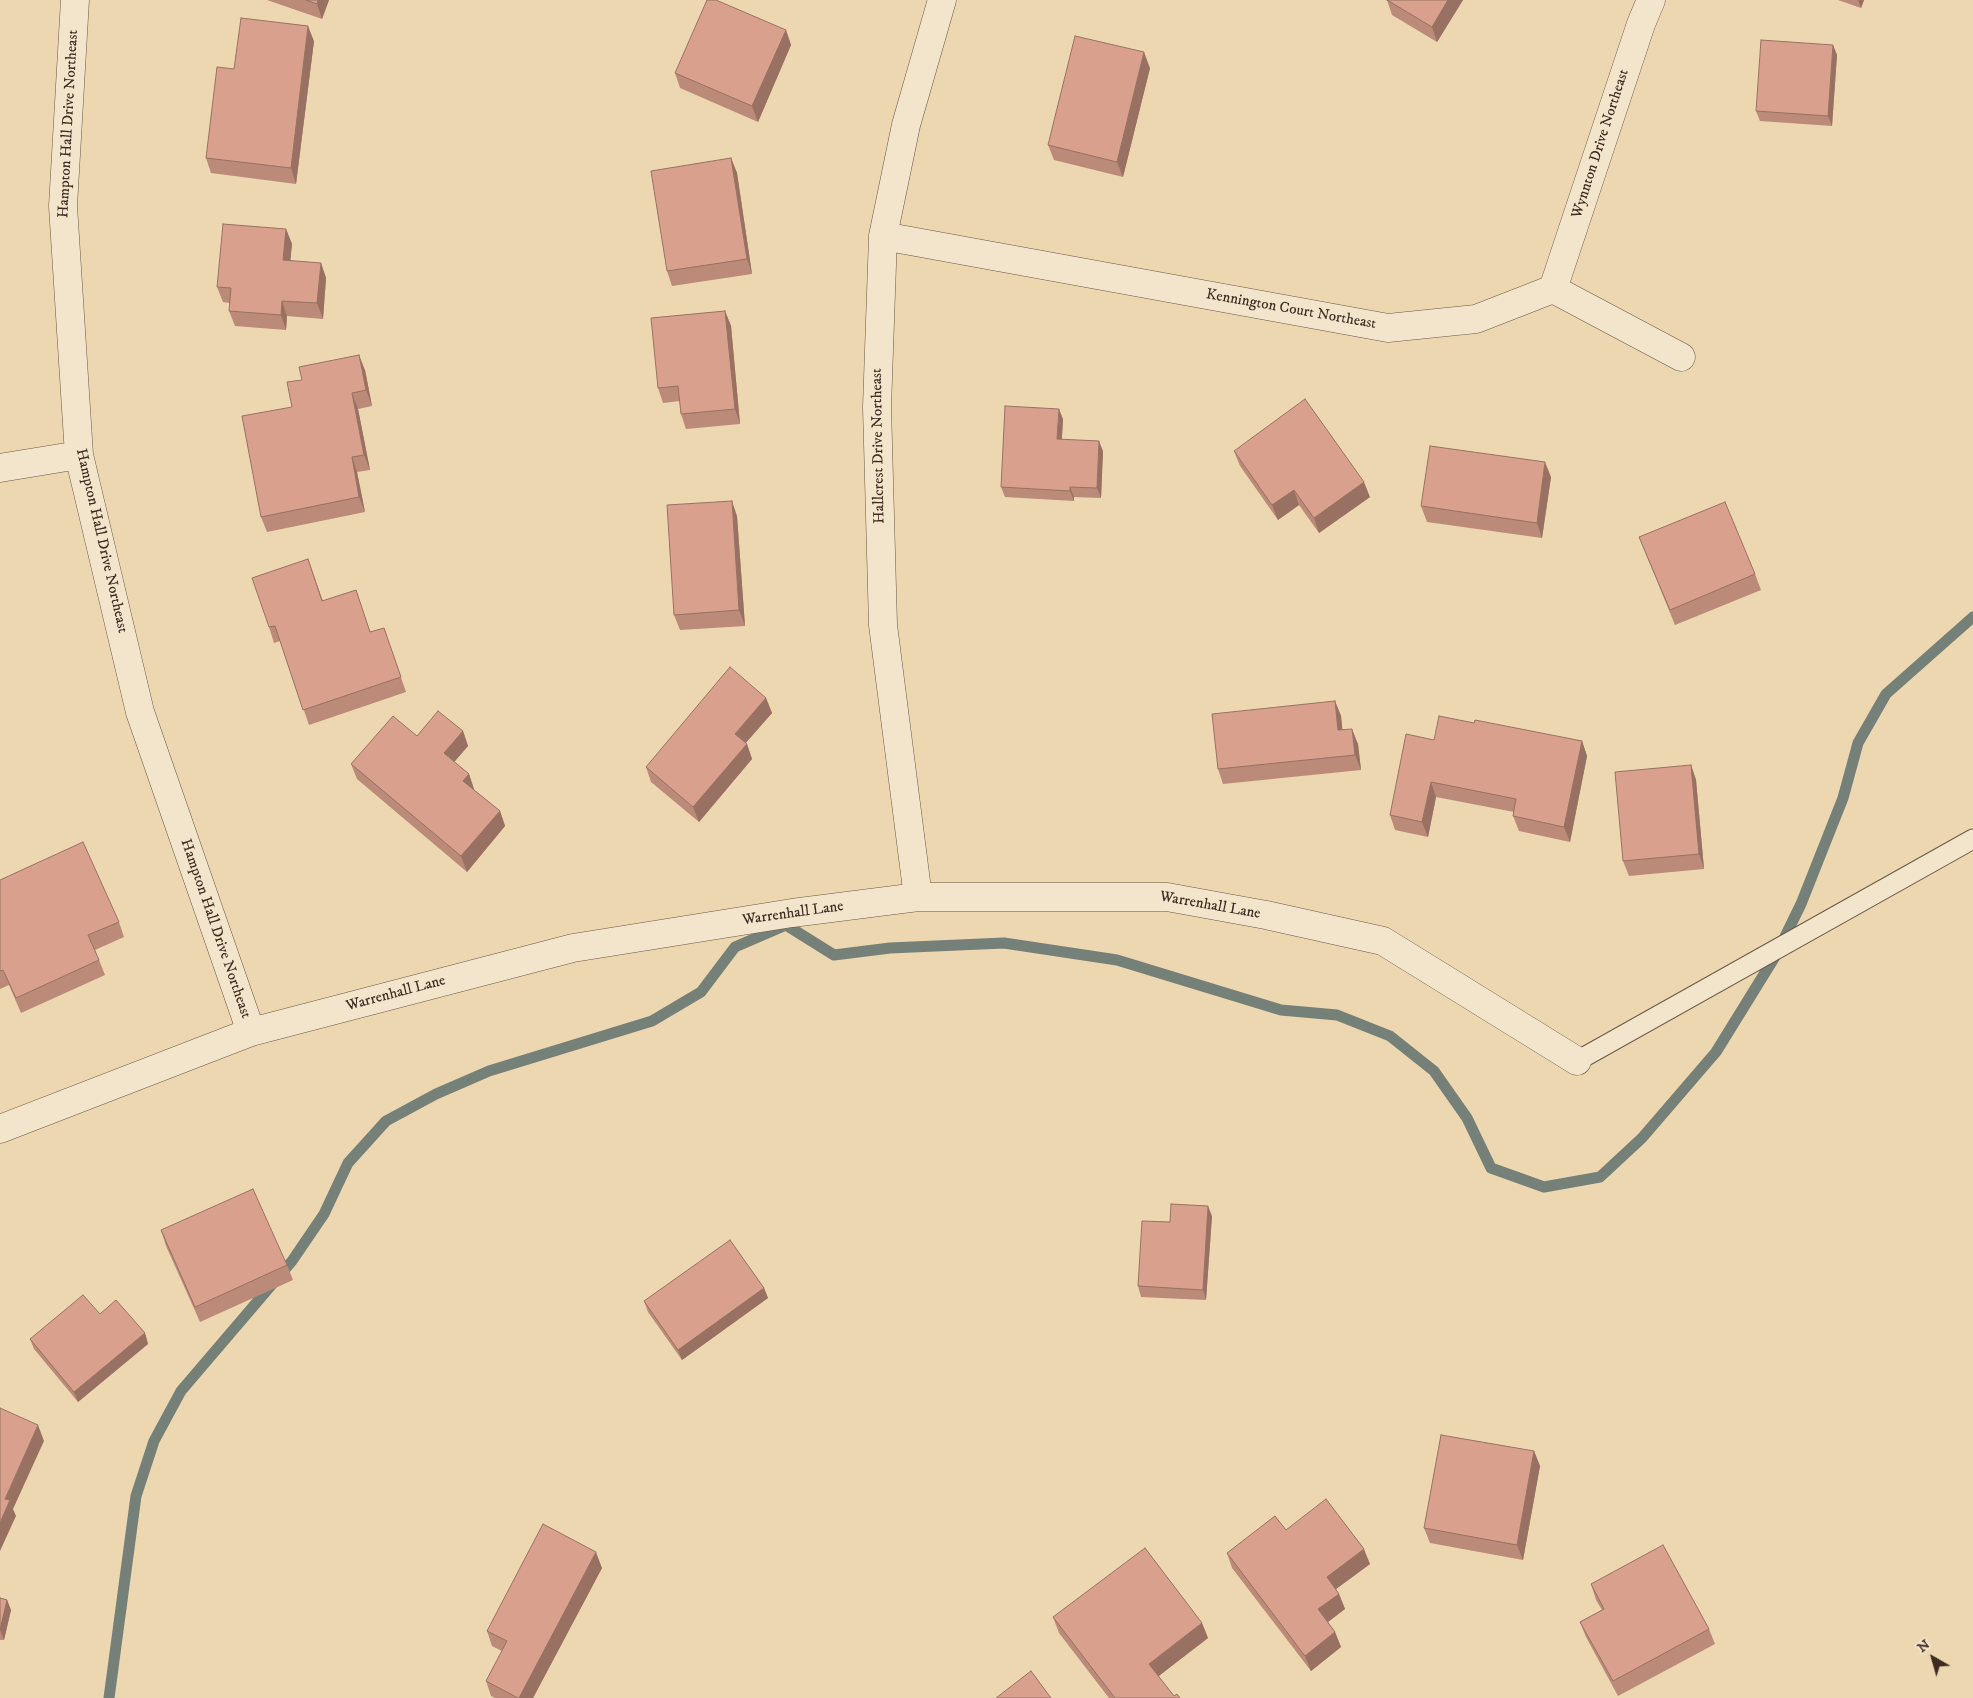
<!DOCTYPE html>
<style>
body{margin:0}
#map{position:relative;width:1973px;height:1698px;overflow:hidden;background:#edd7b1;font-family:"IM FELL DW Pica",serif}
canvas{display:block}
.north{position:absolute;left:1908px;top:1633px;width:50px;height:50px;-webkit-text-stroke:4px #f3e5cc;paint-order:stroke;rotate:322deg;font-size:14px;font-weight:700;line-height:20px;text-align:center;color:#3e2c22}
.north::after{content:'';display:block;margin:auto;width:18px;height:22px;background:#3e2c22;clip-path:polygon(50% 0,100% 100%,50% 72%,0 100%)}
</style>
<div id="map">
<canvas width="1973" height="1698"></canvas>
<div class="north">N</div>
</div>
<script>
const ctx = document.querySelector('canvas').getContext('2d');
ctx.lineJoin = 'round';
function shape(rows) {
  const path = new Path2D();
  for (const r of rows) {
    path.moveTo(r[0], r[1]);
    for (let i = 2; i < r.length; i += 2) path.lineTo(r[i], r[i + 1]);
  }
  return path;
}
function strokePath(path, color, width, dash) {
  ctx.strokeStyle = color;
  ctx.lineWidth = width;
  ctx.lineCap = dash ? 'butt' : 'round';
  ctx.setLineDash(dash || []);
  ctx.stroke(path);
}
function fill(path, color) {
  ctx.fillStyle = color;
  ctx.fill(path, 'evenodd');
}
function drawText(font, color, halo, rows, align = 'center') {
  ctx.font = font + ' "IM FELL DW Pica",serif';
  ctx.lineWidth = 4.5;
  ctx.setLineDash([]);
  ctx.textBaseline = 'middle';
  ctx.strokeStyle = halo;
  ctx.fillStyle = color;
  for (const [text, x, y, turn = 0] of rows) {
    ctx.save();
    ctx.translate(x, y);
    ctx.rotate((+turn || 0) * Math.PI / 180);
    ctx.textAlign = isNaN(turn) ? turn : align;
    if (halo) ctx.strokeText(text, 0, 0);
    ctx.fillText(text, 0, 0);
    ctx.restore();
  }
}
strokePath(shape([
 [109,1698,136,1496,154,1441,181,1391,292,1261,324,1214,348,1163,386,1121,436,1094,489,1071,652,1021,701,992,735,947,786,925,834,955,890,948,1004,943,1117,960,1281,1010,1337,1015,1390,1036,1434,1071,1467,1118,1491,1168,1544,1187,1600,1177,1642,1138,1716,1052,1776,955,1801,904,1843,798,1858,743,1886,694,1973,617]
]), '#758078', 11);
const service = shape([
 [1577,1061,1973,839]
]);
const minor = shape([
 [75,0,63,206,79,455,140,712,251,1032],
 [883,236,1388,328,1476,319,1553,289,1681,357],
 [1553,289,1641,24,1651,0],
 [0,468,79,455],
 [918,897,883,625,877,407,883,236,906,125,942,0],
 [0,1129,251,1032,573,948,792,913,918,897,1167,897,1266,915,1383,941,1577,1061]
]);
strokePath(service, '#6a5746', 21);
strokePath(minor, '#6a5746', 29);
strokePath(service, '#f3e5cc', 19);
strokePath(minor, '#f3e5cc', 28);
fill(shape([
 [267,0,329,0,322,19],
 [1387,0,1463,0,1437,42,1392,15],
 [1838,0,1864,0,1861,8],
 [786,30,791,45,758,122,680,88,675,73],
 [314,41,296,184,211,173,206,158],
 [1833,45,1837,55,1832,126,1760,121,1756,111],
 [1150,68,1123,177,1054,160,1048,145],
 [731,158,737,173,752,274,672,286,667,271],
 [286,229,292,244,290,261,321,263,326,278,323,319,287,316,286,330,235,326,229,311,230,303,223,302,217,287],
 [725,311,731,326,740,424,686,429,681,414,680,401,663,403,658,388],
 [365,370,372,406,358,409,370,470,357,472,365,512,267,532,261,517,292,407],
 [1063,419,1062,439,1103,451,1101,498,1074,497,1074,501,1005,497,1001,487],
 [1234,451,1370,497,1319,533,1299,505,1278,520,1240,466],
 [1551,477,1542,538,1427,522,1421,506],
 [737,516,745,626,680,630,674,615],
 [1639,537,1755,574,1761,590,1675,625],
 [308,559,323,601,356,590,370,632,384,628,406,692,309,725,280,641,274,643,269,627],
 [766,698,772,713,746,743,747,744,752,759,699,822,651,782,646,767],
 [1335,701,1341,716,1342,730,1358,744,1361,770,1223,784,1218,769],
 [1474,723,1582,741,1587,756,1570,842,1519,831,1513,816,1514,812,1436,797,1428,837,1395,830,1390,815,1434,740],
 [463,731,468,746,454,762,469,774,474,790,500,811,505,826,467,872,357,779,351,764,417,736],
 [1691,765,1696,780,1704,869,1629,876,1623,861],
 [0,880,119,922,124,937,95,950,105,975,21,1013,9,985,0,989],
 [1212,1216,1206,1300,1141,1297,1138,1286,1170,1222],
 [161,1230,287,1265,293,1280,200,1322,166,1246],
 [764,1288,768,1298,682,1360,648,1312,644,1301],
 [100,1314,145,1333,148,1344,78,1402,34,1349,30,1339],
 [1534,1451,1540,1466,1523,1560,1430,1543,1424,1528],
 [1286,1530,1370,1564,1336,1589,1339,1594,1345,1609,1328,1622,1335,1632,1341,1647,1311,1671,1232,1568,1227,1553],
 [602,1568,533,1698,495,1698,491,1696,486,1681,502,1651,492,1646,487,1631],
 [1591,1584,1709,1629,1715,1644,1618,1696,1586,1637,1580,1622,1602,1610,1596,1600],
 [0,1598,7,1600,11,1610,4,1640,0,1640],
 [1053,1617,1202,1623,1208,1638,1158,1676,1174,1696,1180,1698,1109,1698,1059,1633]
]), '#bb8a79');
fill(shape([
 [318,0,329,0,322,19,317,4],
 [1448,0,1463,0,1437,42,1432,27],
 [1858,0,1864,0,1861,8],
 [308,26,314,41,296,184,291,168],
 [786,30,791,45,758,122,752,106],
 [1833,45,1837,55,1832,126,1828,116],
 [1144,52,1150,68,1123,177,1117,162],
 [731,158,737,173,752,274,747,259],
 [286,229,292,244,289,275,283,260],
 [321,263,326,278,323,319,317,303],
 [282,301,287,316,286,330,281,315],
 [725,311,731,326,740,424,735,409],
 [359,355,365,370,372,406,366,390],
 [352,393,358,409,370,470,364,455],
 [1059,409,1063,419,1061,449,1057,439],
 [1099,441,1103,451,1101,498,1097,488],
 [352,457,357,472,365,512,359,497],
 [1545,462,1551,477,1542,538,1537,523],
 [1364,482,1370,497,1319,533,1314,518],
 [1070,487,1074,497,1074,501,1070,491],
 [1294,490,1299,505,1278,520,1272,505],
 [732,501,737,516,745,626,739,610],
 [766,698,772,713,740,749,735,734],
 [1335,701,1341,716,1344,745,1338,730],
 [1352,729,1358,744,1361,770,1355,755],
 [463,731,468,746,449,768,444,753],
 [1582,741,1587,756,1570,842,1564,827],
 [747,744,752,759,699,822,693,807],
 [1691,765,1696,780,1704,869,1699,854],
 [469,774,474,789,469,796,463,781],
 [1431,782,1436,797,1428,837,1422,822],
 [500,811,505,826,467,872,461,856],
 [1208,1206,1212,1216,1206,1300,1203,1290],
 [764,1288,768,1298,682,1360,678,1350],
 [145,1333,148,1344,78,1402,74,1392],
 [38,1425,44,1441,13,1509,16,1516,0,1551,0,1523,5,1499],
 [1534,1451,1540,1466,1523,1560,1517,1545],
 [1364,1549,1370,1564,1332,1592,1327,1577],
 [596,1552,602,1568,533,1698,519,1698],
 [1339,1594,1345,1609,1324,1625,1318,1609],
 [7,1600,11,1610,4,1640,0,1630],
 [1202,1623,1208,1638,1155,1679,1149,1664],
 [1335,1632,1341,1647,1311,1671,1305,1656]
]), '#987163');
const building = shape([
 [306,0,318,0,317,4,306,0],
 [707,0,716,0,786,30,752,106,675,73,707,0],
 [1387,0,1448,0,1432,27,1387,0],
 [241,18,308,26,291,168,206,158,217,67,234,69,241,18],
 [1075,36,1144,52,1117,162,1048,145,1075,36],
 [1761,40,1833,45,1828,116,1756,111,1761,40],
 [731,158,747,259,667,271,651,171,731,158],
 [223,224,286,229,283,260,321,263,317,303,282,301,281,315,229,311,231,288,217,287,223,224],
 [725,311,735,409,681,414,678,386,658,388,651,318,725,311],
 [359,355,366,390,352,393,364,455,352,457,359,497,261,517,242,416,292,407,287,382,302,380,299,367,359,355],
 [1305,399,1364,482,1314,518,1294,490,1272,505,1234,451,1305,399],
 [1005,406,1059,409,1057,439,1099,441,1097,488,1070,487,1070,491,1001,487,1005,406],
 [1430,446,1545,462,1537,523,1421,506,1430,446],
 [732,501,739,610,674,615,667,505,732,501],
 [1725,502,1755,574,1670,610,1639,537,1725,502],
 [308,559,322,601,356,590,370,632,384,628,401,677,303,710,275,626,269,627,252,578,308,559],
 [730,667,766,698,735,734,747,744,693,807,646,767,730,667],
 [1335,701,1338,730,1352,729,1355,755,1218,769,1212,714,1335,701],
 [438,711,463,731,444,753,469,774,463,781,500,811,461,856,351,764,393,716,417,736,438,711],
 [1439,716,1474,723,1475,720,1582,741,1564,827,1513,816,1516,799,1431,782,1422,822,1390,815,1406,734,1434,740,1439,716],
 [1691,765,1699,854,1623,861,1615,772,1691,765],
 [83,842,119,922,88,935,99,960,16,998,3,970,0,971,0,880,83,842],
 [253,1189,287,1265,195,1307,161,1230,253,1189],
 [1171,1204,1208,1206,1203,1290,1138,1286,1142,1221,1170,1222,1171,1204],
 [730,1240,764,1288,678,1350,644,1301,730,1240],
 [83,1295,100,1314,116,1300,145,1333,74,1392,30,1339,83,1295],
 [0,1408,38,1425,5,1499,10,1500,0,1523,0,1408],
 [1441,1435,1534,1451,1517,1545,1424,1528,1441,1435],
 [1326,1499,1364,1549,1327,1577,1339,1594,1318,1609,1335,1632,1305,1656,1227,1553,1275,1516,1286,1530,1326,1499],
 [543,1524,596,1552,519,1698,518,1698,486,1681,507,1641,487,1631,543,1524],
 [1663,1545,1709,1629,1613,1681,1580,1622,1604,1609,1591,1584,1663,1545],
 [1145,1548,1202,1623,1149,1664,1174,1696,1177,1694,1180,1698,1115,1698,1053,1617,1145,1548],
 [0,1598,7,1600,0,1630,0,1598],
 [1031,1671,1051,1698,996,1698,1031,1671]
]);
fill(building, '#d9a18d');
strokePath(building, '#987163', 1);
drawText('15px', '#3e2c22', '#f3e5cc', [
 ["Hampton Hall Drive Northeast",69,124,-87],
 ["Wynnton Drive Northeast",1601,144,-72],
 ["Kennington Court Northeast",1291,310,10],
 ["Hallcrest Drive Northeast",879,446,-91],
 ["Hampton Hall Drive Northeast",101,541,77],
 ["Warrenhall Lane",1210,906,10],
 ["Warrenhall Lane",793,914,-8],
 ["Hampton Hall Drive Northeast",215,929,71],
 ["Warrenhall Lane",396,994,-15]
]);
</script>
